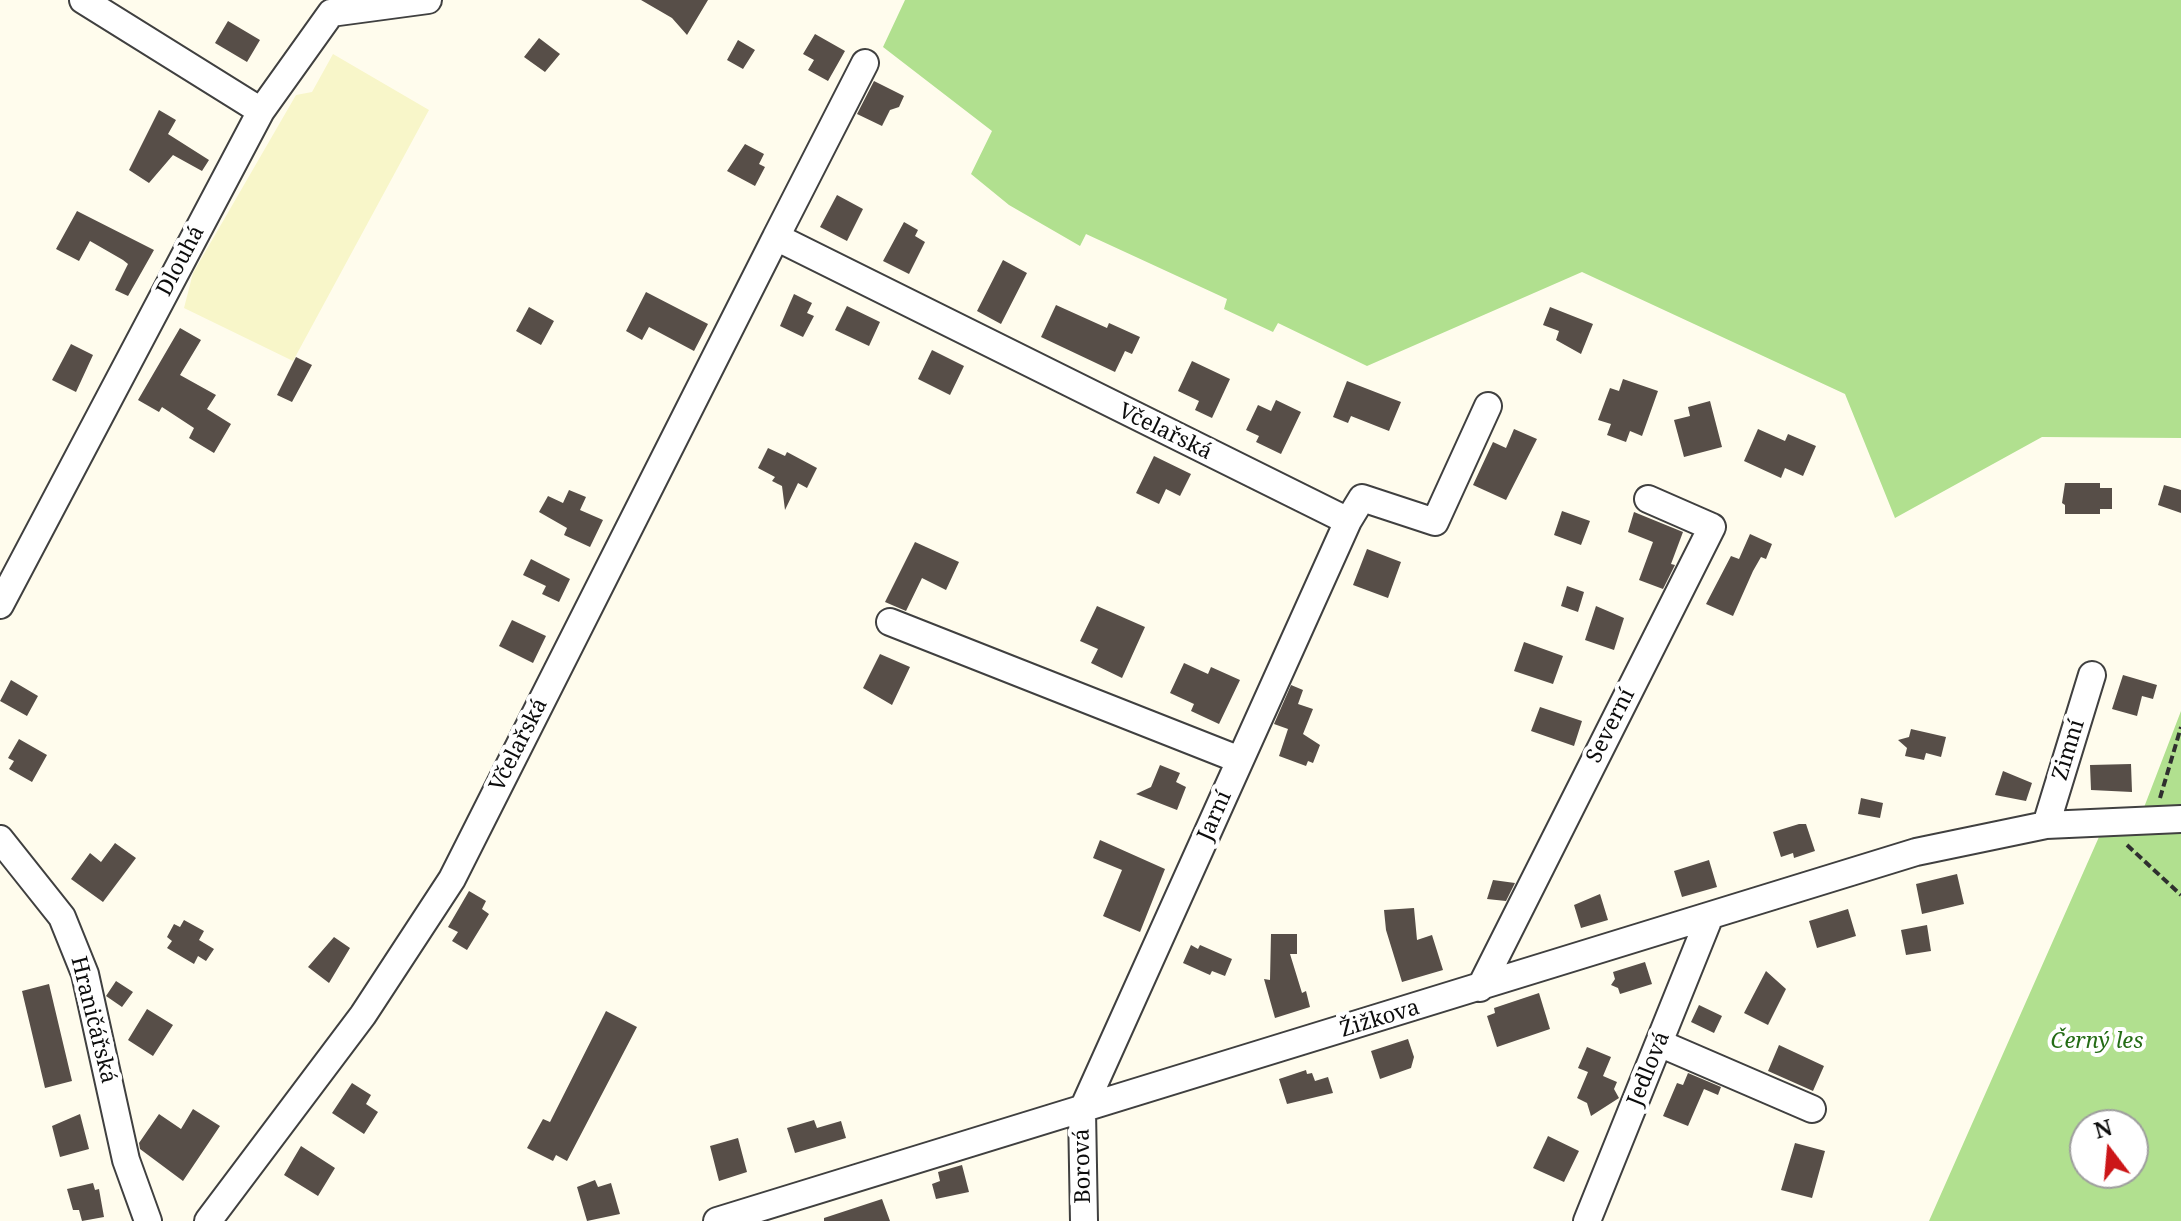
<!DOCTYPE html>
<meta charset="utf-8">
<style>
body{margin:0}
#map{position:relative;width:2181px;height:1221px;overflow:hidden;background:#fffced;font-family:"Noto Serif",serif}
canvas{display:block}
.north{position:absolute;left:2069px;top:1109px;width:80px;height:80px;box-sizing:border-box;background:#fff;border:2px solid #9e9e9e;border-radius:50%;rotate:344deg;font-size:22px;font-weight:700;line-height:32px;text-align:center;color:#0d0d0d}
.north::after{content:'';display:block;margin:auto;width:28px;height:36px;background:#cc1618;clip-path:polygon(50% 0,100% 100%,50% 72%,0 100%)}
</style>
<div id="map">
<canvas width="2181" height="1221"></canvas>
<div class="north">N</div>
</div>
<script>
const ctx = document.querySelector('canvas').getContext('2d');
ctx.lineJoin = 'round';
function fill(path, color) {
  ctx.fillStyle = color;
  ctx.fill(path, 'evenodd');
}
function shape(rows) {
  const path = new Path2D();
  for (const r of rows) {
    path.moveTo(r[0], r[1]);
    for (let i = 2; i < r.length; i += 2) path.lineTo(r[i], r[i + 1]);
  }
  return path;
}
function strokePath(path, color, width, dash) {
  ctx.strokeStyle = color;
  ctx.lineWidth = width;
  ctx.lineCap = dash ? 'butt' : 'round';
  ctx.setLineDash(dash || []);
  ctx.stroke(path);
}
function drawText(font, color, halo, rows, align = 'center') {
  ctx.font = font + ' "Noto Serif",serif';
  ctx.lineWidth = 8;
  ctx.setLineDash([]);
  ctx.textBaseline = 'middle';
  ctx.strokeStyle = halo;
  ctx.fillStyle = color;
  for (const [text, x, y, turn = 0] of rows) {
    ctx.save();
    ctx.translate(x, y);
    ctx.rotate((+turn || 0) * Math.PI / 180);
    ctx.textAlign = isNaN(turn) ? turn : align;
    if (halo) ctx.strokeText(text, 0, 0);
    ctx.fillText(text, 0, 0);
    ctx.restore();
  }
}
fill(shape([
 [333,54,429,110,293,361,184,308,193,273,296,95,312,92]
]), '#f8f6c9');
fill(shape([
 [905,0,2181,0,2181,438,2042,437,1895,518,1845,394,1582,272,1367,366,1278,323,1273,332,1224,309,1227,299,1086,234,1080,246,1009,205,971,174,992,131,883,47],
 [2181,711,2181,1221,1929,1221,2110,812,2143,810],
 [2085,1125,2133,1125,2133,1173,2085,1173]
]), '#b1e08f');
fill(shape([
 [641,0,708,0,687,35,672,18],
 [228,21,260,40,247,62,215,43],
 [815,34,845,51,828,81,808,70,814,60,803,54],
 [539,38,560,54,545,72,524,57],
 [738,40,755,50,743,69,727,60],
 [874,81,904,96,899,107,890,110,882,126,857,114],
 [159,110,176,120,168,134,209,160,202,171,173,155,149,183,129,170],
 [745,144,764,154,759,164,765,167,755,186,727,171],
 [837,195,863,209,847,241,820,227],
 [77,211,154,250,128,296,115,290,128,264,123,260,90,241,79,261,56,249],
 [904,222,918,230,915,236,925,242,909,274,883,261],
 [1003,260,1027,273,1001,324,977,311],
 [646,292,708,324,694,351,649,327,642,340,626,331],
 [794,294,812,303,807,313,814,316,803,337,780,326],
 [1056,305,1107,328,1109,323,1140,337,1132,354,1125,351,1115,372,1041,337],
 [847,306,880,322,869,346,835,330],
 [529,307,554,321,541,345,516,331],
 [1550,307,1593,324,1581,354,1556,340,1559,331,1543,325],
 [180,328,201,340,180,375,216,395,207,409,231,424,214,453,189,438,194,428,162,407,159,412,138,400],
 [71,344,93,355,76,392,52,380],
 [932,350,964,366,950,395,918,379],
 [296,357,312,365,292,402,277,395],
 [1192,361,1230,379,1212,418,1195,410,1199,401,1178,391],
 [1623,379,1658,391,1642,436,1630,431,1626,442,1607,435,1611,424,1598,420,1610,388,1619,391],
 [1347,381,1401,402,1389,431,1351,416,1348,423,1333,417],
 [1276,400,1301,412,1281,454,1256,442,1259,436,1246,430,1258,405,1271,411],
 [1710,401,1722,447,1684,457,1674,420,1690,416,1688,407],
 [1514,429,1537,439,1506,500,1473,485,1493,442,1506,448],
 [1758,429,1785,441,1788,434,1816,446,1803,476,1785,468,1781,478,1744,461],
 [768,448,785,456,787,452,817,468,807,488,798,483,785,510,782,486,772,481,775,477,758,468],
 [1154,456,1191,474,1180,496,1166,489,1159,504,1136,493],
 [2065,483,2100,483,2100,488,2112,488,2112,509,2100,509,2100,514,2065,514,2065,505,2062,503],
 [2164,485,2181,490,2181,513,2158,505],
 [569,490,586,497,580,510,603,520,590,547,564,535,567,528,539,512,548,496,563,503],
 [1562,511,1590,521,1581,545,1554,535],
 [1634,512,1683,532,1671,564,1675,565,1663,589,1639,580,1653,542,1628,532],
 [1750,534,1772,544,1766,559,1761,557,1753,571,1733,616,1706,604,1731,556,1739,559],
 [915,542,959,562,946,590,922,578,906,611,885,602],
 [1367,549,1401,562,1388,598,1353,585],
 [531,559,570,579,559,602,542,594,546,586,523,575],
 [1567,586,1584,592,1578,612,1561,606],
 [1097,606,1145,627,1122,678,1091,663,1098,649,1080,641],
 [1596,606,1624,618,1614,650,1585,640],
 [512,620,546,636,533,663,499,646],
 [1524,642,1563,656,1553,684,1514,671],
 [880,654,910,667,892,705,863,688],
 [1184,663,1208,674,1211,667,1240,680,1219,724,1191,711,1194,704,1170,693],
 [2123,675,2157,685,2153,699,2142,696,2137,716,2112,709],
 [11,680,38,696,27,716,0,701],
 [1291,685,1303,690,1298,704,1313,709,1303,734,1320,745,1313,763,1308,761,1306,766,1279,756,1288,729,1274,724],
 [1540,707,1582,721,1574,746,1531,731],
 [1911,729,1946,737,1941,757,1926,753,1924,760,1905,756,1907,748,1898,740,1909,737],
 [19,739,47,755,32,782,9,769,14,761,8,758],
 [2131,764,2132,792,2091,790,2090,765],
 [1160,765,1180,773,1176,782,1186,787,1177,810,1136,794,1151,787],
 [2003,771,2032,783,2026,801,1995,795],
 [1861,798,1883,803,1880,818,1858,814],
 [1799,824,1806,824,1815,851,1794,858,1793,853,1781,857,1773,832],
 [1100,840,1165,869,1140,932,1103,916,1122,870,1093,858],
 [115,843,136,858,103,902,71,879,90,853,101,862],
 [1709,860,1717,887,1682,897,1674,871],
 [1957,874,1964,904,1922,914,1916,884],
 [1493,880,1515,883,1506,901,1487,899],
 [469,891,486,901,482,909,489,914,467,950,452,941,458,932,448,927],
 [1600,894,1608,920,1581,928,1574,905],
 [1414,908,1417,940,1432,935,1443,970,1402,982,1386,930,1384,910],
 [1848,909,1856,936,1817,948,1809,921],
 [184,920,204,931,199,940,214,949,206,961,198,956,194,964,167,948,172,941,167,937,174,924,180,927],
 [1927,925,1931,951,1906,955,1901,930],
 [1271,934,1297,934,1297,954,1290,954,1302,993,1306,991,1310,1007,1275,1018,1264,979,1270,980],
 [334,937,350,948,329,983,308,967],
 [1191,945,1198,949,1200,945,1232,959,1225,976,1212,971,1210,975,1183,963],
 [1645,962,1652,984,1620,994,1618,988,1611,985,1615,979,1613,972],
 [1766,971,1786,989,1768,1025,1744,1013],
 [116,981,133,992,122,1007,106,996],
 [49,984,72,1081,45,1088,22,991],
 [1539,993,1550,1029,1497,1047,1487,1016,1495,1013,1494,1008],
 [1699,1005,1722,1016,1714,1033,1691,1022],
 [147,1009,173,1025,153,1056,128,1040],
 [606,1011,637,1027,567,1161,556,1155,553,1161,527,1148,543,1119,550,1122],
 [1408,1039,1414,1057,1411,1068,1380,1079,1371,1051],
 [1779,1045,1824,1066,1813,1091,1768,1071],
 [1587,1047,1611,1057,1603,1076,1617,1082,1614,1089,1619,1098,1591,1116,1587,1103,1577,1098,1588,1072,1578,1068],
 [1306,1070,1307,1074,1312,1073,1315,1081,1328,1077,1333,1093,1287,1104,1279,1079],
 [1688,1073,1721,1087,1718,1095,1704,1089,1688,1126,1663,1116,1677,1083,1683,1085],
 [352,1083,371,1095,366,1104,378,1112,364,1134,332,1113],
 [193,1109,220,1126,183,1181,140,1149,139,1143,159,1114,181,1129],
 [80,1114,89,1149,60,1157,52,1126],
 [814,1120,817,1128,841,1121,846,1138,795,1153,787,1128],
 [1548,1136,1579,1151,1564,1182,1533,1168],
 [738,1138,747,1172,719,1181,710,1146],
 [1795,1143,1825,1151,1812,1198,1781,1190],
 [301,1146,335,1168,318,1196,284,1175],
 [962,1165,969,1192,936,1199,932,1184,940,1181,938,1172],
 [595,1180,598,1187,611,1183,620,1214,587,1221,577,1187],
 [93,1183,95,1190,99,1189,104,1217,82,1221,79,1210,73,1210,67,1189],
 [882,1199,890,1221,824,1221,824,1218]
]), '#574e48');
const minor = shape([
 [83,0,261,111],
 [776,237,865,63],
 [0,605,261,111,331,13,428,0],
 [890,622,1240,760],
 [2046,825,2092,675],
 [0,839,62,917,85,974,126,1160,148,1221],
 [1480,988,1712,527,1648,499],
 [1659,1043,1812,1109],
 [208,1221,363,1015,452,879,776,237,1348,521],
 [717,1221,1916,852,2046,825,2181,819],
 [1084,1221,1082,1111,1348,521,1362,498,1435,522,1488,406],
 [1587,1221,1710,916]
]);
strokePath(minor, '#404040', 30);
strokePath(shape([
 [2160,798,2181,727],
 [2127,845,2181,895]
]), '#2f2f2f', 4, [8, 4]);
strokePath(minor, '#fff', 26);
drawText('22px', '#0d0d0d', '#fff', [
 ["Dlouhá",181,261,-62],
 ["Včelařská",1165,432,26],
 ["Severní",1611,726,-63],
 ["Včelařská",519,745,-63],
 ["Zimní",2069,750,-73],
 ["Jarní",1215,816,-66],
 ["Žižkova",1380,1019,-17],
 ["Hraničářská",93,1020,76],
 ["Jedlová",1649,1069,-68],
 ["Borová",1083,1166,-91]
]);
drawText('italic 22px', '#256c16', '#fff', [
 ["Černý les",2097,1042]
]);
</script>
